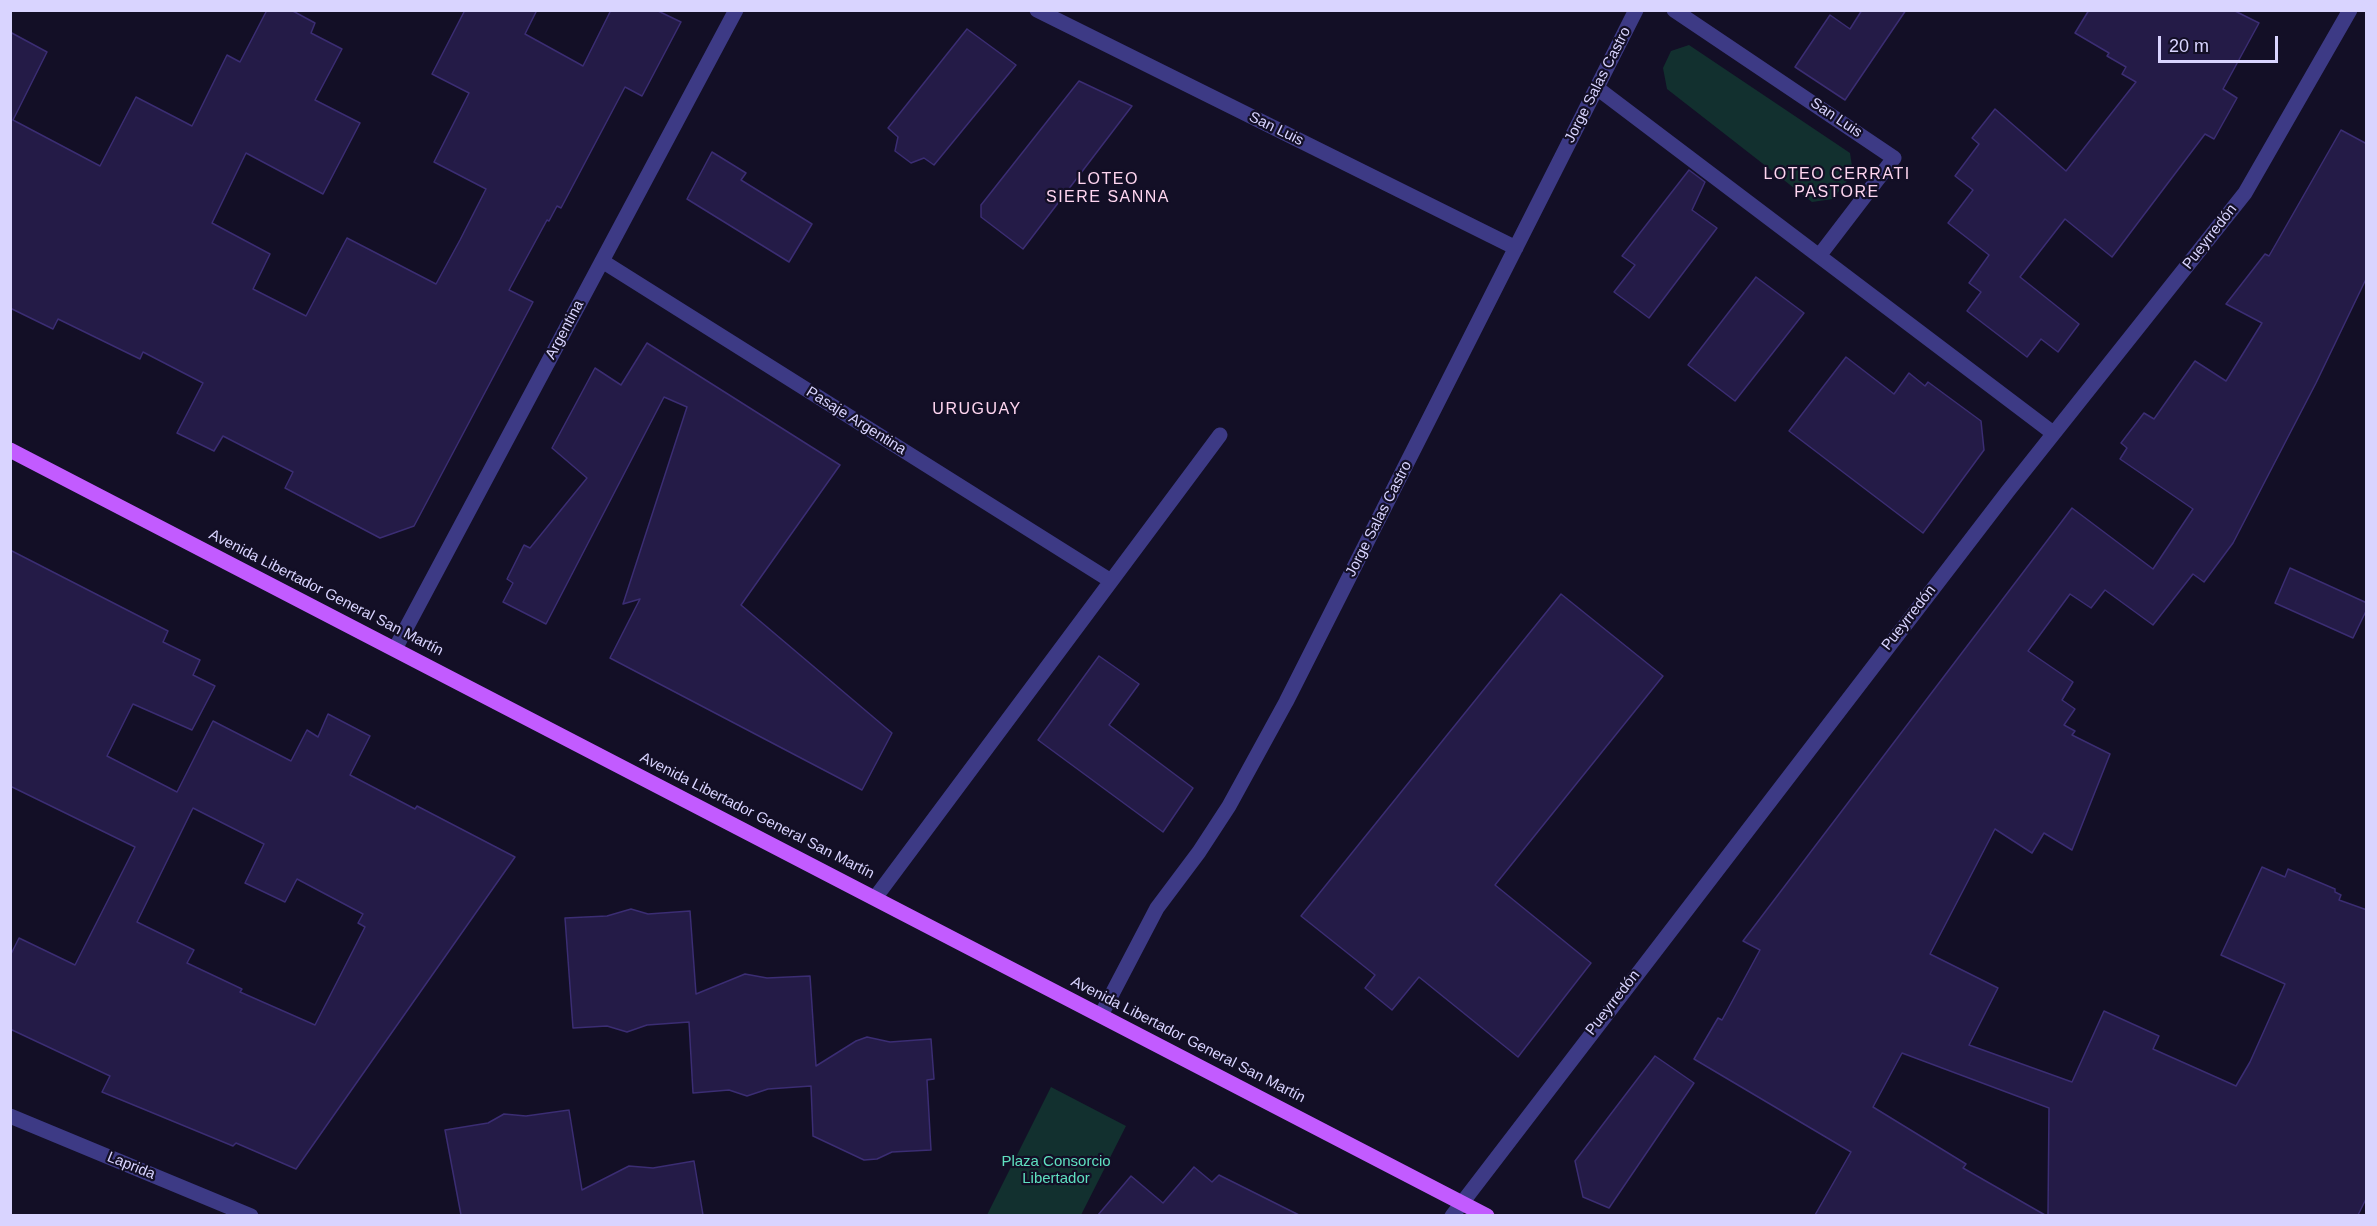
<!DOCTYPE html>
<meta charset="utf-8">
<style>
body{margin:0}
#map{position:relative;width:2377px;height:1226px;overflow:hidden;background:#130f26;font-family:Helvetica,sans-serif}
canvas{display:block}
.frame{position:absolute;inset:0;border:12px solid #d9d4ff;pointer-events:none}
.scale{position:absolute;left:2158px;top:36px;width:120px;height:27px;box-sizing:border-box;border:3px solid #d9d4ff;border-top:0;padding-left:8px;font-size:18px;line-height:21px;white-space:nowrap;color:#d9d4ff;-webkit-text-stroke:4px #130f26;paint-order:stroke}
</style>
<div id="map">
<canvas width="2377" height="1226"></canvas>
<div class="frame"></div>
<div class="scale">20 m</div>
</div>
<script>
const ctx = document.querySelector('canvas').getContext('2d');
ctx.lineJoin = 'round';
function fill(path, color) {
  ctx.fillStyle = color;
  ctx.fill(path, 'evenodd');
}
function shape(rows) {
  const path = new Path2D();
  for (const r of rows) {
    path.moveTo(r[0], r[1]);
    for (let i = 2; i < r.length; i += 2) path.lineTo(r[i], r[i + 1]);
  }
  return path;
}
function strokePath(path, color, width, dash) {
  ctx.strokeStyle = color;
  ctx.lineWidth = width;
  ctx.lineCap = dash ? 'butt' : 'round';
  ctx.setLineDash(dash || []);
  ctx.stroke(path);
}
function drawText(font, color, halo, rows, align = 'center') {
  ctx.font = font + ' Helvetica,sans-serif';
  ctx.lineWidth = 4.5;
  ctx.setLineDash([]);
  ctx.textBaseline = 'middle';
  ctx.strokeStyle = halo;
  ctx.fillStyle = color;
  for (const [text, x, y, turn = 0] of rows) {
    ctx.save();
    ctx.translate(x, y);
    ctx.rotate((+turn || 0) * Math.PI / 180);
    ctx.textAlign = isNaN(turn) ? turn : align;
    if (halo) ctx.strokeText(text, 0, 0);
    ctx.fillText(text, 0, 0);
    ctx.restore();
  }
}
fill(shape([
 [1689,45,1850,153,1853,173,1833,199,1812,202,1667,89,1663,68,1671,51],
 [1051,1087,1126,1126,1081,1215,987,1215]
]), '#12302f');
const building = shape([
 [267,10,291,10,315,23,311,33,342,49,315,100,360,123,323,194,246,153,212,223,270,254,253,289,306,316,347,238,436,284,460,240,486,189,434,162,469,93,432,74,465,10,537,10,525,34,583,66,611,10,656,10,681,22,642,96,625,87,561,208,557,206,549,221,547,220,509,290,533,302,414,526,380,538,285,488,293,472,223,436,214,451,177,433,203,383,143,352,140,359,58,319,53,329,10,308,10,32,47,52,13,120,100,166,136,97,192,126,227,55,240,62,267,10],
 [1862,10,1906,10,1845,100,1795,67,1830,15,1850,29,1862,10],
 [2089,10,2233,10,2259,23,2223,89,2237,98,2214,139,2205,134,2112,257,2065,219,2020,277,2079,324,2058,352,2041,339,2027,357,1967,311,1981,292,1969,283,1989,255,1948,223,1973,190,1955,176,1979,144,1972,138,1995,109,2066,171,2136,82,2122,74,2126,67,2107,56,2109,53,2075,33,2089,10],
 [967,29,1016,65,934,165,924,158,911,163,895,151,898,137,888,128,967,29],
 [1079,81,1132,106,1023,249,981,217,981,205,1079,81],
 [2341,130,2367,144,2367,277,2316,383,2233,543,2204,582,2193,574,2153,625,2105,590,2091,608,2070,594,2028,651,2073,682,2062,700,2075,709,2064,725,2075,731,2072,735,2110,754,2072,850,2044,833,2032,853,1995,829,1930,954,1998,988,1969,1045,2072,1082,2104,1011,2159,1036,2153,1049,2236,1086,2250,1062,2285,984,2221,955,2262,867,2285,877,2288,869,2335,889,2335,892,2341,895,2339,900,2367,910,2367,1197,2358,1215,2048,1215,2049,1108,1902,1053,1873,1107,1966,1164,1963,1168,2045,1215,1815,1215,1851,1152,1694,1059,1718,1018,1722,1020,1760,950,1743,941,2072,508,2153,569,2193,509,2120,459,2127,448,2121,443,2144,413,2154,419,2195,361,2226,381,2262,323,2226,304,2265,254,2269,256,2341,130],
 [712,152,746,173,741,180,812,224,789,262,687,199,712,152],
 [1689,170,1705,182,1692,210,1717,228,1649,318,1614,292,1635,265,1622,256,1689,170],
 [1756,277,1804,313,1735,401,1688,365,1756,277],
 [647,343,840,465,741,605,892,733,862,790,610,658,640,599,623,604,687,407,664,397,546,624,503,602,513,583,507,579,524,545,530,548,587,478,552,448,595,368,621,385,647,343],
 [1846,357,1894,394,1909,373,1925,386,1928,382,1981,421,1984,450,1923,533,1789,431,1846,357],
 [10,550,168,631,163,642,200,660,193,675,215,686,192,730,133,704,107,756,177,792,213,721,291,761,307,730,318,737,328,714,370,736,350,775,415,809,417,806,515,857,296,1169,236,1143,233,1146,102,1092,110,1076,10,1029,10,956,19,938,75,965,135,847,10,786,10,550],
 [193,808,264,844,245,883,285,902,297,879,363,914,358,923,365,927,315,1025,240,992,242,989,187,963,194,950,137,922,193,808],
 [2290,568,2367,603,2367,609,2353,638,2275,603,2290,568],
 [1561,594,1663,676,1495,885,1591,963,1518,1057,1419,977,1392,1010,1365,988,1375,975,1301,916,1561,594],
 [1099,656,1139,684,1109,725,1193,788,1163,832,1038,740,1099,656],
 [631,909,648,914,690,911,696,994,745,974,767,978,810,976,816,1066,856,1041,867,1037,890,1042,931,1039,934,1079,927,1080,931,1150,892,1152,877,1159,864,1160,813,1136,811,1086,768,1089,747,1096,729,1090,693,1093,689,1022,647,1025,627,1032,607,1026,573,1028,565,918,607,916,631,909],
 [1655,1056,1694,1083,1609,1208,1583,1197,1575,1161,1655,1056],
 [569,1110,582,1190,629,1166,653,1168,694,1161,703,1215,461,1215,445,1130,488,1123,504,1114,526,1116,569,1110],
 [1194,1167,1212,1182,1219,1175,1299,1215,1098,1215,1131,1176,1163,1203,1194,1167]
]);
fill(building, '#241b47');
strokePath(building, '#3b2d73', 1.5);
strokePath(shape([
 [1037,10,1516,248],
 [1674,10,1894,158,1819,256],
 [1597,88,2053,433],
 [602,261,1111,581],
 [395,649,736,10],
 [875,898,1220,435],
 [1101,1015,1157,908,1199,852,1229,806,1286,702,1636,10],
 [10,1116,251,1216],
 [1452,1216,2008,491,2245,193,2350,10]
]), '#3d3a85', 15);
strokePath(shape([
 [10,450,1487,1216]
]), '#c25bff', 15);
drawText('15px', '#d9d4ff', '#130f26', [
 ["Jorge Salas Castro",1598,85,-63],
 ["San Luis",1836,118,34],
 ["San Luis",1276,129,26],
 ["Pueyrredón",2210,237,-52],
 ["Argentina",565,330,-62],
 ["Pasaje Argentina",856,421,32],
 ["Jorge Salas Castro",1379,519,-63],
 ["Avenida Libertador General San Martín",326,593,27],
 ["Pueyrredón",1909,618,-52],
 ["Avenida Libertador General San Martín",757,816,27],
 ["Pueyrredón",1613,1003,-52],
 ["Avenida Libertador General San Martín",1188,1040,27],
 ["Laprida",131,1166,22]
]);
drawText('15px', '#5fe0c0', '#130f26', [
 ["Plaza Consorcio",1056,1162],
 ["Libertador",1056,1179]
]);
ctx.letterSpacing = '1.5px';
drawText('16px', '#ffd6f0', '#130f26', [
 ["LOTEO CERRATI",1837,175],
 ["PASTORE",1837,193],
 ["LOTEO",1108,180],
 ["SIERE SANNA",1108,198],
 ["URUGUAY",977,410]
]);
ctx.letterSpacing = '0px';
</script>
